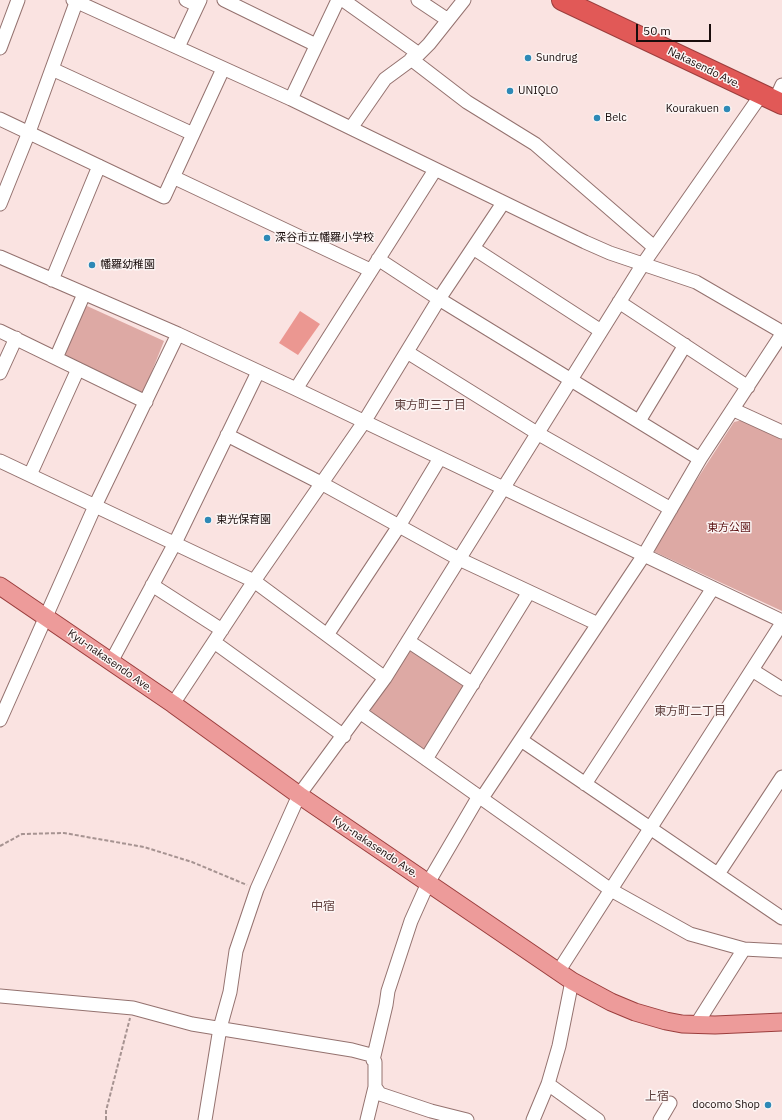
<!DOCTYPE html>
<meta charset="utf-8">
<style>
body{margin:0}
#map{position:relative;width:782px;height:1120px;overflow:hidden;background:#fae3e1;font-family:"IBM Plex Sans",sans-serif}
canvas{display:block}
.scale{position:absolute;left:636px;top:24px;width:75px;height:18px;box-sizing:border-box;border:2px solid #190d0c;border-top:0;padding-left:5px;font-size:12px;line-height:14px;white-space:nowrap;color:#190d0c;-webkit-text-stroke:3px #fcf5f4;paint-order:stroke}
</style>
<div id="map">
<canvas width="782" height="1120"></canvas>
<div class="scale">50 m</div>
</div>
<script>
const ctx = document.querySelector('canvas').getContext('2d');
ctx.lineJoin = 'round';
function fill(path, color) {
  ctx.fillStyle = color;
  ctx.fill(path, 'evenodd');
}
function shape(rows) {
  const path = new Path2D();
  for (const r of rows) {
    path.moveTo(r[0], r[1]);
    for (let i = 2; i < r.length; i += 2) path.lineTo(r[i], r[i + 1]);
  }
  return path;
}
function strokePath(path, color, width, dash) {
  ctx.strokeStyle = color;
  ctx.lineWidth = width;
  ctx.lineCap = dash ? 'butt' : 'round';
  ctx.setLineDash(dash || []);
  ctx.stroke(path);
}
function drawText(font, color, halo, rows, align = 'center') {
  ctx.font = font + ' "IBM Plex Sans","Noto Sans JP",sans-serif';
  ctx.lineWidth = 3;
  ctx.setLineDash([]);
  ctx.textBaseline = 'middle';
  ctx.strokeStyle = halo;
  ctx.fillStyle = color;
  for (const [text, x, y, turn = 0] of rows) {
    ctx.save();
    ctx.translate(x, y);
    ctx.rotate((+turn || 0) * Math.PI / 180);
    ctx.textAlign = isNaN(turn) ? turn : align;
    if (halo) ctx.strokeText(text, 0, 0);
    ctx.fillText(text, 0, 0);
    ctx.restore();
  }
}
fill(shape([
 [87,306,164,341,144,391,139,393,64,357,81,308],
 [747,419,782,435,782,611,655,552,654,546,734,422],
 [412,649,463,682,463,690,424,753,373,717,370,709,406,650]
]), '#dda9a4');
fill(shape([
 [300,311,320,324,298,355,279,343]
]), '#eb9791');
const minor = shape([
 [73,0,291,99,585,242,610,253,696,282,782,332],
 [186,0,197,5],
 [224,0,316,45],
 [343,0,419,54,385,79,351,128],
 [418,0,448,20],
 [178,47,200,0],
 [0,48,18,0],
 [419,54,429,44,464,0],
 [411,59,467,102,535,144,654,247],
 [52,69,193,134],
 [291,99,338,0],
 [775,101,782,85],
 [0,119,164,197,223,69],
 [173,177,370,270],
 [0,204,29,132,77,0],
 [473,248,601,331],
 [0,257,178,334,296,389,782,621],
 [378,259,439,299,700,459],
 [52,280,99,166],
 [619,302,748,387],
 [0,331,146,402],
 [407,352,537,433,671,509],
 [56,358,84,294],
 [0,373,16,338],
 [296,389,435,170],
 [734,410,782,432],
 [639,421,685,345],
 [227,435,321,483,459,559,598,624],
 [0,461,254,581,385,678],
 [30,475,78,369],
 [152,585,222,630],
 [327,635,399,526,440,458],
 [408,641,473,684],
 [214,642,344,736],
 [111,662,175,543,258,372],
 [752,670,782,689],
 [173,704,254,581,364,422,439,299,503,203],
 [361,713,611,890,690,934,744,949,782,951],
 [0,720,95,506,178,334],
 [521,740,782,918],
 [426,759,529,592],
 [585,784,713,588],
 [482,798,644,555,700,459,782,334],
 [718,874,782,777],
 [558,972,782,623],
 [0,996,133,1008,192,1024,352,1050,371,1055,375,1062,375,1087,380,1094,431,1111,467,1120],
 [696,1025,744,949],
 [373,1060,386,1005,388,991,411,921,428,883,479,796],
 [548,1084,598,1120],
 [205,1120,220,1028,230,992,236,951,257,889,299,795,385,678,643,264,761,95],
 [367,1120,375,1087],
 [533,1120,548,1084,559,1046,572,981],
 [660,1120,670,1103]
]);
const major = shape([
 [0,586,173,704,299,795,572,981,611,1002,635,1012,666,1021,682,1024,715,1025,782,1022]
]);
const highway = shape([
 [562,0,782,104]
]);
strokePath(minor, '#94726f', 15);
strokePath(major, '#9b3e3d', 19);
strokePath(highway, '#9b3e3d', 22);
strokePath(shape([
 [0,846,22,834,64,833,144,847,192,862,247,885],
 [106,1120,106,1111,130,1018]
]), '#a69391', 2, [4, 2]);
strokePath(minor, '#fff', 13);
strokePath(major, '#ed9b9a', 17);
strokePath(highway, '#e15957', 20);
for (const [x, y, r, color] of [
 [528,58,4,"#2e89b6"],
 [510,91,4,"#2e89b6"],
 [727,109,4,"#2e89b6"],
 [597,118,4,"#2e89b6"],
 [267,238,4,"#2e89b6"],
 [92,265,4,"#2e89b6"],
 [208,520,4,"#2e89b6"],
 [768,1105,4,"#2e89b6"]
]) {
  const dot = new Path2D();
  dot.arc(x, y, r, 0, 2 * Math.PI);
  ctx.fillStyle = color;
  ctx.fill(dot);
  strokePath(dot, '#fcf5f4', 1.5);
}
drawText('11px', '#190d0c', '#fcf5f4', [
 ["Sundrug",536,58],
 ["UNIQLO",518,91],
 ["Kourakuen",719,109,"right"],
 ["Belc",605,118],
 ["深谷市立幡羅小学校",275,238],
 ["幡羅幼稚園",100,265],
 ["東光保育園",216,520],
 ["docomo Shop",760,1105,"right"]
], 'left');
drawText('11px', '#190d0c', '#fcf5f4', [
 ["Nakasendo Ave.",704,68,26],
 ["Kyu-nakasendo Ave.",110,661,35],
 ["Kyu-nakasendo Ave.",375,847,34]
]);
drawText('11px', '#5c1214', '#fcf5f4', [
 ["東方公園",729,528]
]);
drawText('12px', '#60413f', '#fcf5f4', [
 ["東方町三丁目",430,406],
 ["東方町二丁目",690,712],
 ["中宿",323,907],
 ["上宿",657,1097]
]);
</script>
